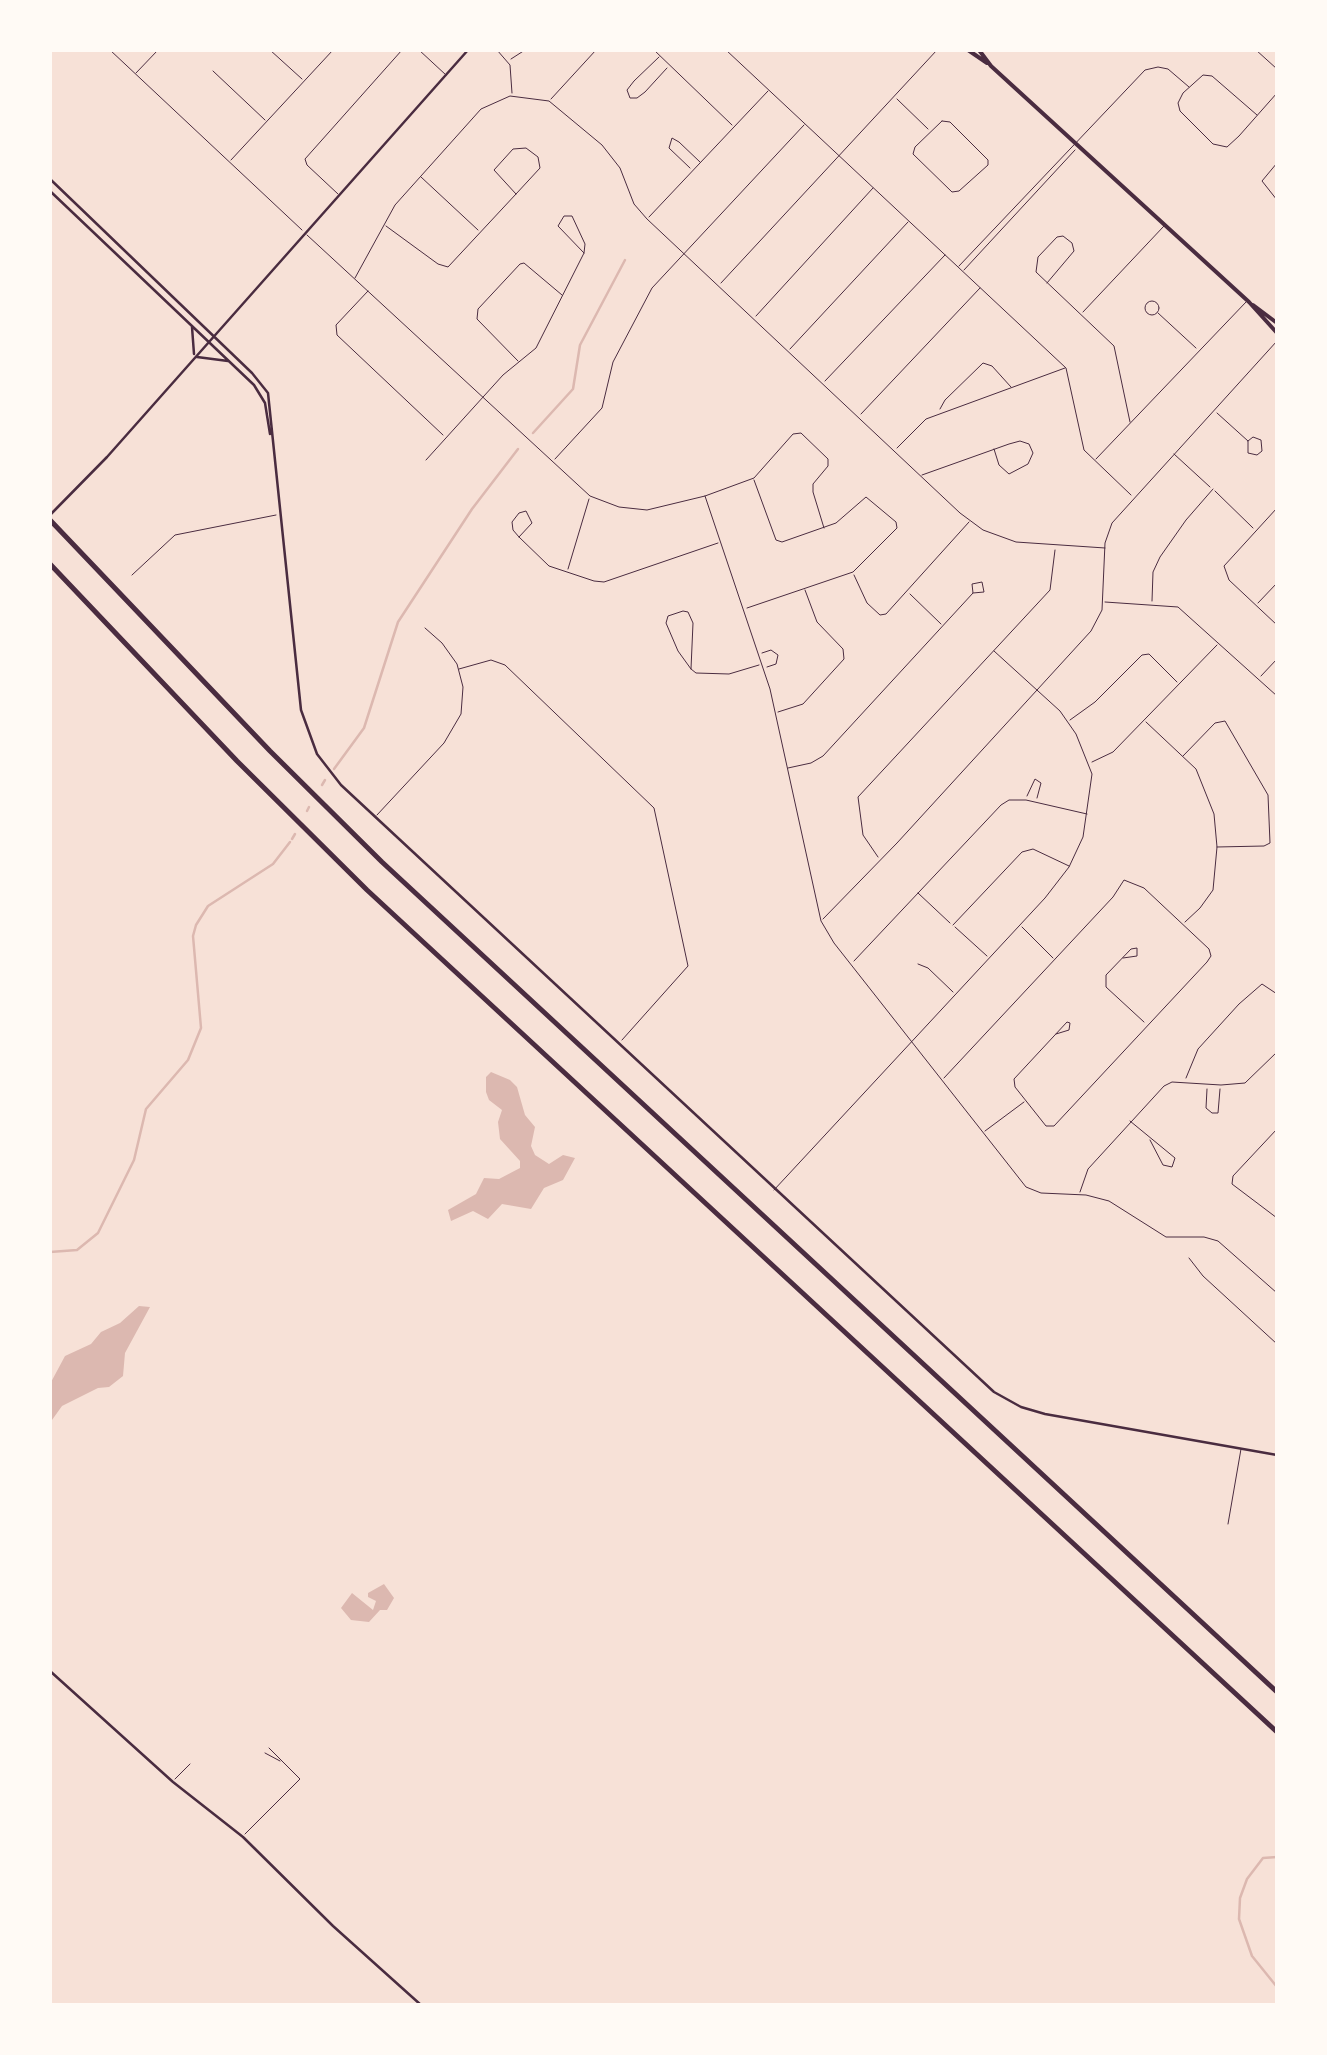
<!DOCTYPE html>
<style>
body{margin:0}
#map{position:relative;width:1327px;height:2055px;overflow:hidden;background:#f7e1d7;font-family:Montserrat,sans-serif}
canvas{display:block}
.frame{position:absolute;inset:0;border:52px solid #fffaf5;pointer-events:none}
</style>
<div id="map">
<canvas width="1327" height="2055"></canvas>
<div class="frame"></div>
</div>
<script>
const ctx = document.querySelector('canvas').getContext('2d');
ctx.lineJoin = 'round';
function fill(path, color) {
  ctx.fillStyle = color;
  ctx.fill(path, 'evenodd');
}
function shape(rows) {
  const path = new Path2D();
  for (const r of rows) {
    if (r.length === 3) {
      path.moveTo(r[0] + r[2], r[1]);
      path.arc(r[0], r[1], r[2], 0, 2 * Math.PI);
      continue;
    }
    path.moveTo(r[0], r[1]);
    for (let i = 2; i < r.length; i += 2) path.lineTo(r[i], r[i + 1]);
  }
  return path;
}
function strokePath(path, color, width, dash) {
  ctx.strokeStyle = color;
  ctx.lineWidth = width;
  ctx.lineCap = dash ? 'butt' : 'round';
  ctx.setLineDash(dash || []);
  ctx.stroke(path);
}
fill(shape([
 [491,1072,510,1080,517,1087,525,1115,535,1127,531,1146,535,1155,549,1164,563,1155,575,1158,563,1180,544,1188,531,1209,502,1204,488,1219,473,1211,451,1221,448,1210,476,1194,484,1178,499,1179,520,1168,520,1161,500,1139,498,1122,502,1110,489,1100,486,1092,486,1077],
 [139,1306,150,1307,125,1353,123,1376,109,1387,98,1388,62,1406,52,1420,50,1418,50,1384,65,1356,91,1344,101,1332,120,1323],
 [384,1584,394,1598,387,1610,380,1610,369,1622,351,1620,341,1608,352,1593,373,1610,376,1601,368,1597,368,1593]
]), '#dcb8b0');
strokePath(shape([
 [533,433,573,389,580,345,625,260],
 [334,769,364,728,398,622,472,509,518,449],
 [322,785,325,780],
 [307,811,309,807],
 [292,839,295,834],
 [50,1252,77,1250,98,1233,134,1160,146,1109,188,1060,201,1028,193,936,196,925,208,906,273,864,290,842],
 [1277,1857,1263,1858,1247,1879,1240,1898,1239,1919,1252,1956,1277,1987]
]), '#dcb8b0', 2.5);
strokePath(shape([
 [265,1753,280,1761],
 [175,1779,190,1764],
 [245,1834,300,1779,269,1748]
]), '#4a2c40', 1);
strokePath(shape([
 [110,50,302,230],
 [270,50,302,79],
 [419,50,446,75],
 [497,50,510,65,512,93],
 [654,50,732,125],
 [726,50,1066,368,1084,450,1131,495],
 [1256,50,1277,69],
 [659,57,634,81,627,90,630,98,637,98,645,92,667,68],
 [511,59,525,50],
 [213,71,265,120],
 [136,73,158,50],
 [551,99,596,50],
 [897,99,928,129],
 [1257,115,1212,76,1203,75,1183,93,1178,103,1180,111,1213,144,1227,147,1239,136,1277,93],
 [942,121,950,122,988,160,988,165,959,191,952,192,913,154,915,147,942,121],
 [231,160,333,50],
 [1277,163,1262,181,1277,200],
 [690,168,669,148,672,138,679,142,700,162],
 [421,177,478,230],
 [338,194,307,165,305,159,402,50],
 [649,217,768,91],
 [386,226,438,264,448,267,516,194,540,168,538,157,526,148,513,149,494,170,516,194],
 [307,235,590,496,619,507,647,510,705,496,754,478,793,434,801,433,828,459,828,466,813,484,813,492,824,528],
 [959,266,1145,70,1158,67,1168,69,1189,87],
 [964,270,1075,150],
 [355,278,395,205,481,109,510,96,549,101,602,145,620,168,634,204,647,219,960,513,983,530,1016,542,1105,548],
 [721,283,937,50],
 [1047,283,1074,251,1072,243,1063,236,1057,237,1038,257,1036,272,1114,346,1130,422],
 [368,291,336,325,337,335,443,435],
 [1152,308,7],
 [1083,312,1164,226],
 [1158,313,1196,348],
 [756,316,873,188],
 [790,349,908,222],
 [518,361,477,319,478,309,520,264,524,263,562,295],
 [825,381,945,255],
 [940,409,945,400,983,363,992,366,1011,387],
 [1217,413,1248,441,1248,453,1257,455,1262,451,1261,440,1253,437,1248,441],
 [861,414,980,288],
 [897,448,926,419,1065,368],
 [1174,454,1210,487],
 [555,459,602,408,613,362,652,288,804,125],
 [1096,459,1247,301],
 [426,460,503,375,536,348,584,253,585,244,572,216,564,216,558,226,584,253],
 [922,475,1009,444,1020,441,1029,444,1033,453,1028,464,1009,474,999,465,994,449],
 [1215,491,1253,528],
 [705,496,770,689,821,921,834,943,1026,1187,1041,1193,1086,1195,1109,1201,1166,1237,1204,1237,1218,1241,1277,1293],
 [1277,508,1224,566,1229,580,1277,625],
 [519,537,532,523,526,511,519,513,512,522,513,530,519,537,549,566,594,581,604,582,718,543],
 [568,569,589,499],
 [132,575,175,535,276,515],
 [854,575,867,603,880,615,886,614,969,522],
 [910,594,941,624],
 [1152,601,1153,572,1160,557,1186,520,1213,489],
 [1105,602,1178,607,1277,696],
 [1258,603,1277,583],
 [747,608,853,572,897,528,896,522,866,497,836,523,782,542,776,540,754,480],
 [762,653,771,650,778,655,776,664,767,667],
 [459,669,491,660,505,665,654,808,688,966,622,1040],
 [691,669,693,623,688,612,683,611,668,616,666,623,678,651,691,669,696,673,729,674,759,665],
 [1261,676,1277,659],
 [778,712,803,704,844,659,843,649,817,622,805,590],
 [1070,720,1095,702,1142,655,1149,654,1177,682],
 [1146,722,1196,769,1214,814,1217,847,1213,890,1200,908,1185,922],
 [1183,756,1215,723,1225,721,1268,795,1270,843,1264,846,1217,847],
 [1092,762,1113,752,1217,645],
 [788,768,811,763,823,756,973,593,972,584,982,582,984,592,973,593],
 [1027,796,1035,779,1041,783,1037,798],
 [377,815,444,743,461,714,463,687,457,664,442,643,425,628],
 [878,857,863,835,858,797,1050,590,1055,550],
 [918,893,950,923],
 [823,919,897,843,1091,631,1102,610,1105,543,1112,523,1277,341],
 [953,925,1022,852,1033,849,1069,866],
 [955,927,987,956],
 [1022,927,1053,958],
 [1123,958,1137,956,1137,948,1131,949,1106,975,1106,987,1144,1022],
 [854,961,1001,805,1009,800,1026,800,1087,814],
 [918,964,928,968,953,992],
 [944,1078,1113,897,1124,880,1144,888,1209,949,1211,956,1207,962,1054,1126,1046,1126,1015,1087,1014,1079,1067,1022,1070,1023,1069,1030,1056,1034],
 [1186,1078,1198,1049,1239,1004,1262,984,1277,994],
 [1207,1089,1206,1108,1212,1113,1218,1113,1220,1089],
 [1130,1121,1175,1158,1172,1167,1163,1165,1150,1140],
 [1277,1129,1233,1176,1232,1184,1277,1218],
 [985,1131,1024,1102],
 [774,1190,1045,898,1069,867,1083,837,1092,774,1076,734,1060,711,994,651],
 [1080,1192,1088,1169,1164,1086,1172,1082,1221,1085,1245,1083,1277,1052],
 [1189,1258,1203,1276,1277,1344],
 [1228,1524,1241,1449]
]), '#4a2c40', 1);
strokePath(shape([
 [50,179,252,373,268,393,301,710,317,754,341,785,994,1392,1021,1407,1045,1414,1277,1455],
 [50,191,254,385,265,403,270,434],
 [192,327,194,354],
 [197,357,228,361],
 [50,515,107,457,468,50],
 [50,1671,173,1782,243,1837,333,1926,421,2005]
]), '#4a2c40', 2.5);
strokePath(shape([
 [968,50,987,63],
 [979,50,991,66,1249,302,1277,333],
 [1253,305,1277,323]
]), '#4a2c40', 4);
strokePath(shape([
 [50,520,270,751,382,862,1277,1692],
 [50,564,237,761,367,890,1277,1732]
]), '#4a2c40', 5);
</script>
